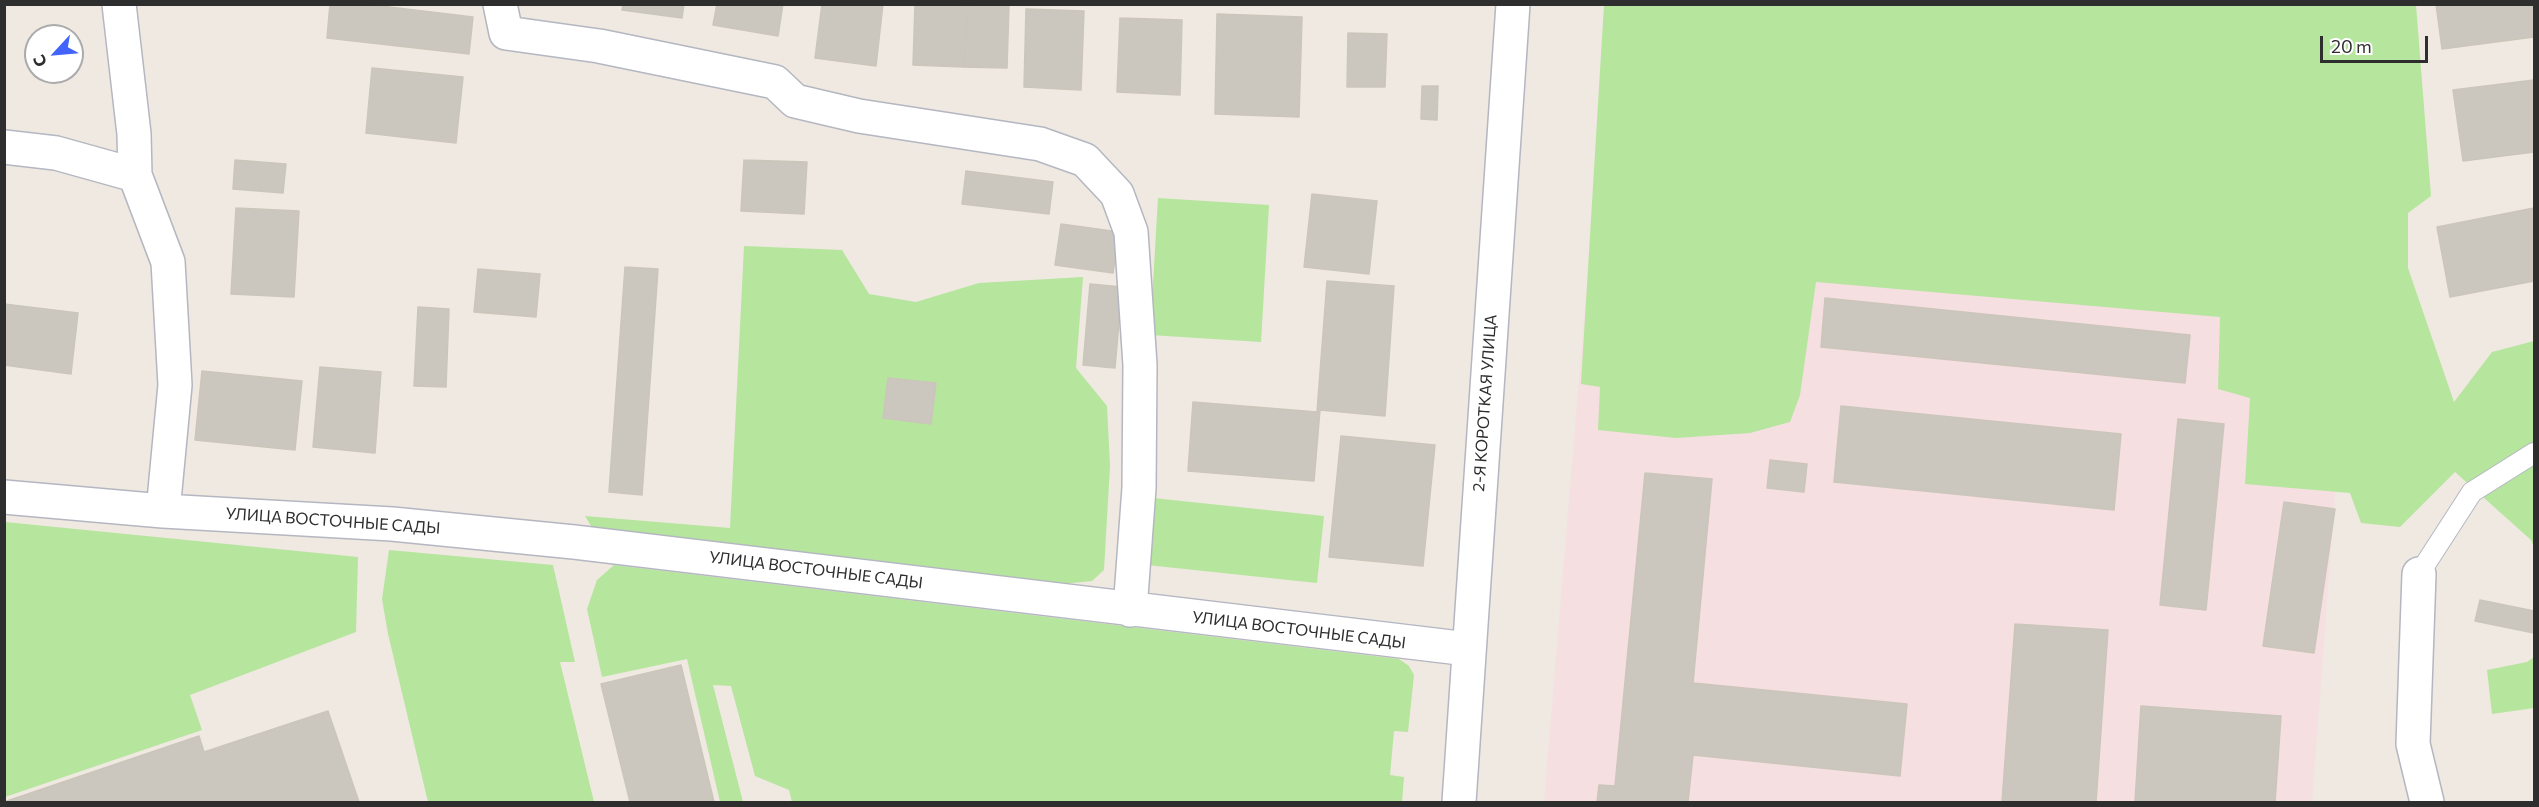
<!DOCTYPE html>
<meta charset="utf-8">
<style>
body{margin:0}
#map{position:relative;width:2539px;height:807px;overflow:hidden;background:#efe9e1;font-family:Commissioner,sans-serif}
canvas{display:block}
.frame{position:absolute;inset:0;border:6px solid #2e2e2e;pointer-events:none}
.north{position:absolute;left:24px;top:24px;width:60px;height:60px;box-sizing:border-box;background:#fff;border:2px solid #ababab;border-radius:50%;rotate:244deg;font-size:16px;font-weight:700;line-height:24px;text-align:center;color:#2e2e2e}
.north::after{content:'';display:block;margin:auto;width:21px;height:27px;background:#4264fb;clip-path:polygon(50% 0,100% 100%,50% 72%,0 100%)}
.scale{position:absolute;left:2320px;top:36px;width:108px;height:27px;box-sizing:border-box;border:3px solid #2e2e2e;border-top:0;padding-left:8px;font-size:18px;line-height:21px;white-space:nowrap;color:#2e2e2e;-webkit-text-stroke:4px #fff;paint-order:stroke}
</style>
<div id="map">
<canvas width="2539" height="807"></canvas>
<div class="frame"></div>
<div class="north">С</div>
<div class="scale">20 m</div>
</div>
<script>
const ctx = document.querySelector('canvas').getContext('2d');
ctx.lineJoin = 'round';
function fill(path, color) {
  ctx.fillStyle = color;
  ctx.fill(path, 'evenodd');
}
function shape(rows) {
  const path = new Path2D();
  for (const r of rows) {
    path.moveTo(r[0], r[1]);
    for (let i = 2; i < r.length; i += 2) path.lineTo(r[i], r[i + 1]);
  }
  return path;
}
function strokePath(path, color, width, dash) {
  ctx.strokeStyle = color;
  ctx.lineWidth = width;
  ctx.lineCap = dash ? 'butt' : 'round';
  ctx.setLineDash(dash || []);
  ctx.stroke(path);
}
function drawText(font, color, halo, rows, align = 'center') {
  ctx.font = font + ' Commissioner,sans-serif';
  ctx.lineWidth = 6;
  ctx.setLineDash([]);
  ctx.textBaseline = 'middle';
  ctx.strokeStyle = halo;
  ctx.fillStyle = color;
  for (const [text, x, y, turn = 0] of rows) {
    ctx.save();
    ctx.translate(x, y);
    ctx.rotate((+turn || 0) * Math.PI / 180);
    ctx.textAlign = isNaN(turn) ? turn : align;
    if (halo) ctx.strokeText(text, 0, 0);
    ctx.fillText(text, 0, 0);
    ctx.restore();
  }
}
fill(shape([
 [1594,200,2351,283,2312,802,1544,802]
]), '#f5dfe0');
fill(shape([
 [1604,5,2416,5,2431,196,2408,213,2408,268,2454,402,2492,352,2534,341,2534,547,2531,540,2455,472,2400,527,2361,523,2350,493,2245,484,2250,398,2218,389,2220,317,1816,282,1800,395,1790,422,1750,433,1676,438,1598,430,1600,387,1581,384],
 [1158,198,1269,205,1261,342,1150,335],
 [744,246,842,250,869,294,916,302,979,283,1083,277,1076,368,1107,406,1110,466,1104,570,1092,581,1062,584,596,534,585,516,730,528],
 [1153,498,1324,516,1317,583,1147,565],
 [5,522,358,557,356,632,190,695,202,730,5,797],
 [389,550,553,565,575,662,560,662,594,802,428,802,388,634,382,599],
 [614,565,1399,659,1409,666,1414,675,1408,732,1394,731,1390,775,1404,777,1402,802,792,802,789,790,755,776,731,686,713,685,743,802,720,802,687,659,602,677,587,609,597,580],
 [2534,657,2534,708,2492,714,2487,670,2527,662]
]), '#b6e59e');
const building = shape([
 [330,4,364,4,473,17,469,54,327,38,330,4],
 [623,4,684,4,682,18,622,10,623,4],
 [717,4,783,4,778,36,713,25,717,4],
 [822,4,883,4,876,66,815,58,822,4],
 [915,4,968,4,964,67,913,65,915,4],
 [968,4,1009,4,1007,68,964,67,968,4],
 [2436,4,2534,4,2534,37,2442,49,2436,4],
 [1026,9,1084,11,1081,90,1024,87,1026,9],
 [1217,14,1302,17,1299,117,1215,114,1217,14],
 [1120,18,1182,20,1180,95,1117,92,1120,18],
 [1348,33,1387,34,1385,87,1347,87,1348,33],
 [372,68,463,77,456,143,366,133,372,68],
 [2534,80,2534,152,2463,161,2453,90,2534,80],
 [1422,86,1438,86,1437,120,1421,119,1422,86],
 [235,160,286,164,283,193,233,189,235,160],
 [744,160,807,162,804,214,741,211,744,160],
 [966,171,1053,182,1049,214,962,204,966,171],
 [1312,194,1377,201,1369,274,1304,267,1312,194],
 [236,208,299,211,294,297,231,294,236,208],
 [2534,208,2534,281,2450,297,2437,227,2534,208],
 [1061,224,1119,232,1113,273,1055,265,1061,224],
 [625,267,658,269,642,495,609,492,625,267],
 [478,269,540,274,536,317,474,312,478,269],
 [1327,281,1394,286,1385,416,1320,410,1314,481,1188,471,1193,402,1317,412,1327,281],
 [1090,284,1122,287,1115,368,1083,365,1090,284],
 [1825,298,2190,335,2185,383,1821,347,1825,298],
 [4,304,78,313,71,374,4,365,4,304],
 [418,307,449,309,446,387,414,386,418,307],
 [320,367,381,372,375,453,313,447,320,367],
 [202,371,302,381,295,450,195,440,202,371],
 [888,378,936,383,931,424,883,418,888,378],
 [1841,406,2121,434,2114,510,1834,482,1841,406],
 [2178,419,2224,424,2206,610,2160,605,2178,419],
 [1341,436,1435,445,1423,566,1329,557,1341,436],
 [1770,460,1807,464,1804,492,1767,488,1770,460],
 [1645,473,1712,479,1693,683,1907,704,1900,776,1693,755,1688,802,1597,802,1599,785,1615,786,1645,473],
 [2284,502,2335,509,2314,653,2263,646,2284,502],
 [2480,600,2534,611,2534,633,2475,621,2480,600],
 [2015,624,2108,630,2096,802,2002,802,2015,624],
 [681,665,714,802,630,802,601,684,681,665],
 [2141,706,2281,716,2275,802,2135,802,2141,706],
 [328,711,359,802,4,802,199,736,204,752,328,711]
]);
fill(building, '#cbc7bf');
strokePath(building, '#cbc5ba', 1.5);
const service = shape([
 [2419,574,2472,492,2534,453]
]);
const minor = shape([
 [119,4,134,134,135,175,168,262,175,385,163,511],
 [500,4,506,33,599,46,775,82,795,101,859,116,1040,144,1085,160,1117,194,1131,232,1140,365,1139,488,1130,610],
 [4,147,56,153,135,175],
 [4,497,163,511,392,524,574,542,1468,649],
 [2419,574,2413,744,2427,802]
]);
const tertiary = shape([
 [1459,802,1513,4]
]);
strokePath(service, '#b4b7c1', 22);
strokePath(minor, '#b4b7c1', 36);
strokePath(tertiary, '#b4b7c1', 36);
strokePath(service, '#fff', 20);
strokePath(minor, '#fff', 33);
strokePath(tertiary, '#fff', 33);
drawText('16px', '#2e2e2e', '#fff', [
 ["2-Я КОРОТКАЯ УЛИЦА",1485,403,-86],
 ["УЛИЦА ВОСТОЧНЫЕ САДЫ",333,521,4],
 ["УЛИЦА ВОСТОЧНЫЕ САДЫ",816,570,7],
 ["УЛИЦА ВОСТОЧНЫЕ САДЫ",1299,630,7]
]);
</script>
